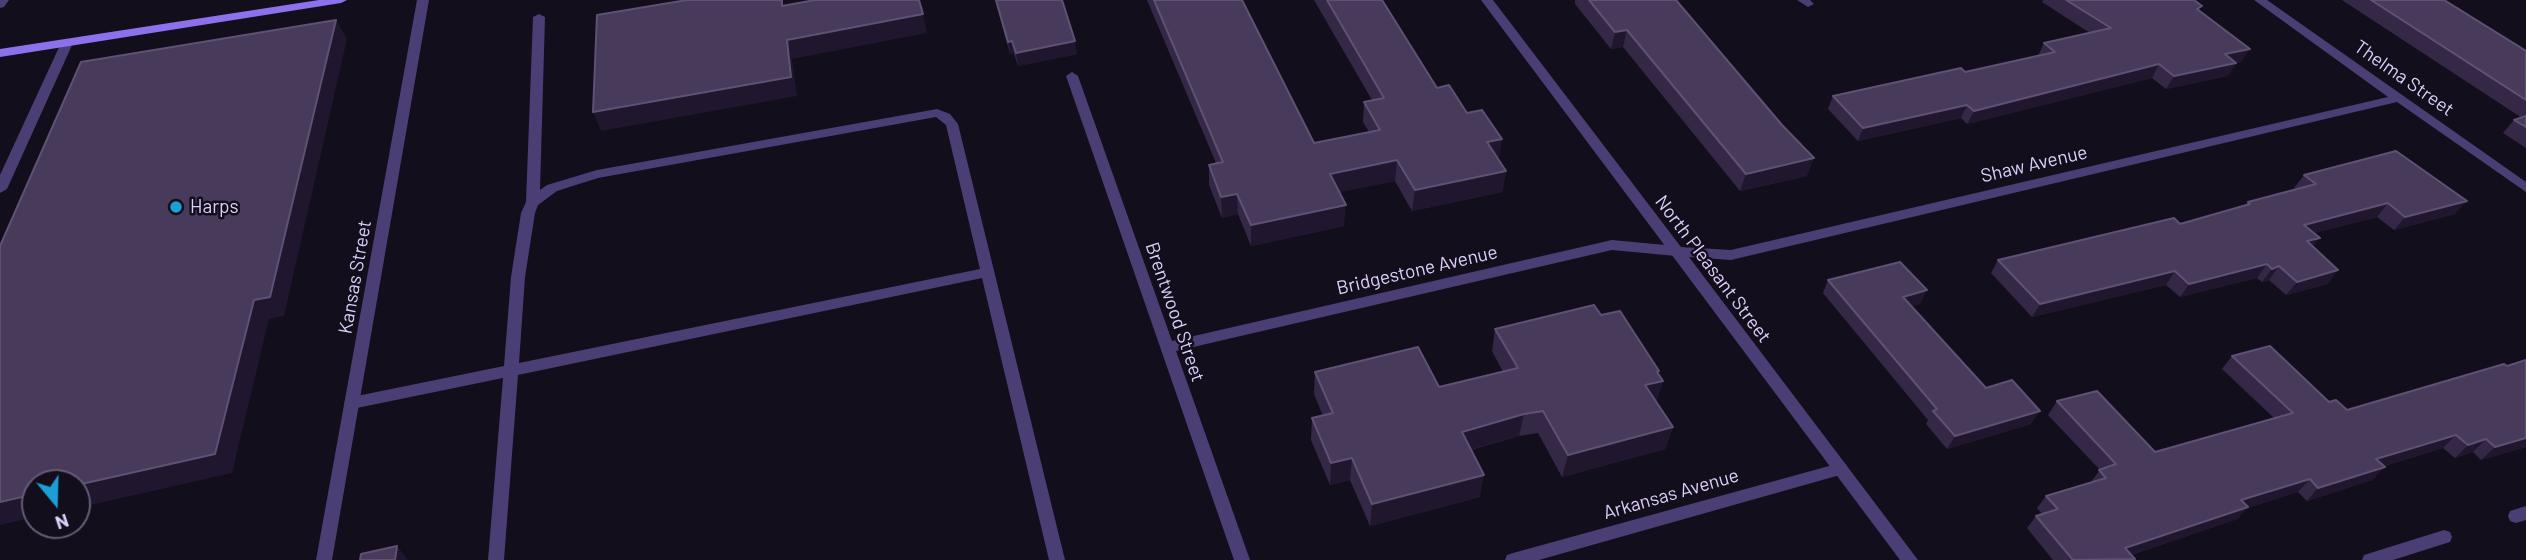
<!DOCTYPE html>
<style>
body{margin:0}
#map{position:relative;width:2526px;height:560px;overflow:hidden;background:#130e1b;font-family:Barlow,sans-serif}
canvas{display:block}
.north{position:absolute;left:21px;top:469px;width:70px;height:70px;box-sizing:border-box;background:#130e1b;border:2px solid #635b74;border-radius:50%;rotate:161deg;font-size:19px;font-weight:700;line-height:28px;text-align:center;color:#dccef9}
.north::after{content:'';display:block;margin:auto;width:24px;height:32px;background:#1c9ed6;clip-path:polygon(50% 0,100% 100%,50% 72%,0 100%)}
</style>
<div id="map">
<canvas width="2526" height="560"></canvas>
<div class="north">N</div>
</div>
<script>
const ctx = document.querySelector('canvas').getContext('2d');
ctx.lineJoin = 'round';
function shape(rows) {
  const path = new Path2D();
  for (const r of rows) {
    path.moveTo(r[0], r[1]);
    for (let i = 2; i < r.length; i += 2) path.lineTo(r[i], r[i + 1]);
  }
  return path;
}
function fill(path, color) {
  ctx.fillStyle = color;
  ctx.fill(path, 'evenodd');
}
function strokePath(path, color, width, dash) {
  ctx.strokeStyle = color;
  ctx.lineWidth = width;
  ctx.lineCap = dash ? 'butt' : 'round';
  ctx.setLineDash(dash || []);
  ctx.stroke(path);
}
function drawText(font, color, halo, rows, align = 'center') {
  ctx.font = font + ' Barlow,sans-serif';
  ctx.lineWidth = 5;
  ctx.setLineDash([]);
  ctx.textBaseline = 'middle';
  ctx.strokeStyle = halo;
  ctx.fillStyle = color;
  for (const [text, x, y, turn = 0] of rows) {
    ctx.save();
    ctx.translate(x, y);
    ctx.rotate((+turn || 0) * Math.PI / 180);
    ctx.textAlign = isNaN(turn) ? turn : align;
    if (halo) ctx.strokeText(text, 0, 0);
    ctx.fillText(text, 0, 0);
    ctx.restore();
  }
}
fill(shape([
 [1797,0,1810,0,1814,4,1808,7,1797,0],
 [539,14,545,17,540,190,547,185,597,170,937,109,950,114,958,124,1065,560,1049,560,982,278,518,375,504,560,488,560,503,378,352,409,347,407,344,403,347,399,352,397,504,366,511,277,521,213,526,202,533,17,539,14],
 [936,117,946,125,980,269,519,363,525,277,535,213,538,205,557,191,598,178,936,117],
 [67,39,73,43,7,189,0,193,0,175,61,43,67,39],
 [1072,72,1078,76,1172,341,1612,240,1676,246,1683,251,1676,256,1612,250,1176,351,1250,560,1234,560,1066,76,1072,72],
 [1840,463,1846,464,1848,469,1846,474,1840,475,1539,560,1505,560,1507,555,1513,553,1840,463],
 [2526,506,2526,520,2516,523,2510,521,2508,516,2510,511,2526,506],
 [2444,530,2450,532,2452,537,2450,542,2393,560,2362,560,2364,555,2444,530]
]), '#4b3e74');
fill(shape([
 [0,0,9,0,4,7,0,8,0,0],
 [417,0,429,0,332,560,316,560,417,0],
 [1481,0,1493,0,1681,247,1731,250,2388,97,2254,0,2267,0,2526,182,2526,192,2397,102,1731,260,1689,257,1918,560,1900,560,1481,0]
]), '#4b3e74');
fill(shape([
 [319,0,347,0,341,3,0,57,0,49,319,0]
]), '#8d71ec');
fill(shape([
 [995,0,1062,0,1077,54,1018,66,1014,54,1010,54],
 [1147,0,1242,0,1314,143,1369,132,1363,122,1364,102,1372,100,1314,0,1382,0,1437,88,1499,159,1498,160,1506,171,1502,192,1412,211,1395,181,1339,192,1344,226,1251,246,1238,214,1222,218,1209,185,1209,165,1216,163],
 [1575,0,1676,0,1782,125,1807,176,1740,191,1623,47,1611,49,1575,4],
 [2043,0,2194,0,2199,10,2241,62,2236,63,2228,76,2166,89,2152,78,1967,124,1961,118,1858,141,1828,109,1833,96,1965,72,2038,56,2044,43,2090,33,2042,2],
 [2342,0,2444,0,2526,51,2526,148,2503,133,2514,120,2522,118],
 [2304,175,2455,214,2394,230,2377,217,2314,233,2313,247,2328,284,2286,295,2269,280,2262,282,2257,278,2180,297,2166,285,2032,317,1991,273,1998,260,2180,224,2245,205,2248,202,2296,189,2294,188],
 [1828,280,1920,304,1912,306,1986,388,2031,424,1947,449,1926,424,1928,420,1823,293],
 [1601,315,1659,374,1663,381,1656,402,1673,427,1665,449,1562,477,1538,433,1519,436,1471,450,1480,497,1370,526,1350,480,1330,485,1311,440,1312,418,1323,416,1314,394,1315,372,1439,387,1503,372,1492,351,1495,329],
 [2232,356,2347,410,2526,360,2526,447,2481,460,2473,452,2455,458,2443,448,2384,466,2372,480,2307,501,2298,492,2247,508,2237,519,2131,555,2134,560,2053,560,2027,528,2036,516,2042,514,2037,508,2046,496,2090,483,2100,470,2048,415,2057,401,2155,452,2274,418,2222,369]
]), '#352847');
fill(shape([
 [923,14,927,33,792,59,797,96,601,131,593,112,787,40],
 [336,20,347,39,284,316,269,319,232,473,77,508,77,485],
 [1627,30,1623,47,1611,49,1615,32],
 [1012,41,1014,54,1010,54,1008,42],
 [1075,41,1077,54,1018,66,1016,53],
 [2250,49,2241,62,2236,63,2228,76,2166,89,2174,76,2225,54],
 [2159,64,2152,78,1967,124,1974,111],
 [1967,105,1961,118,1858,141,1863,128],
 [1502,139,1499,159,1483,163,1487,142],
 [1814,158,1807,176,1740,191,1746,174],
 [1397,160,1395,181,1329,194,1330,174],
 [1506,171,1502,192,1412,211,1415,190],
 [1237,194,1238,214,1222,218,1221,197],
 [2467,201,2455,214,2394,230,2405,217],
 [2388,203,2377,217,2294,238,2304,225],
 [1346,205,1344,226,1251,246,1251,225],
 [2320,238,2309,251,2307,241],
 [2267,264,2257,278,2180,297,2189,284],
 [2279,266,2269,280,2262,282,2272,269],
 [2338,270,2328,284,2286,295,2297,282],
 [2175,271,2166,285,2032,317,2040,304],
 [1927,290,1920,304,1897,311,1903,297],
 [1659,371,1656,383,1663,381,1656,403,1645,385,1657,372],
 [2040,411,2031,424,1947,449,1955,436],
 [1524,414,1519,436,1458,453,1462,432],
 [1673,427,1665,449,1562,477,1568,455],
 [2456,435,2443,448,2363,472,2376,459],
 [2526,438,2526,447,2481,460,2495,447],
 [2486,439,2473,452,2455,458,2468,445],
 [1352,458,1350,480,1330,485,1331,463],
 [2385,467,2372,480,2307,501,2318,488],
 [1484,475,1480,497,1370,526,1372,504],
 [2310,479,2298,492,2247,508,2237,519,2115,560,2125,548,2241,500],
 [35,494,35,517,0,525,0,502],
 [397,546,408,560,395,560]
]), '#20162e');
const building = shape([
 [687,0,782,0,782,6,815,0,919,0,923,14,787,40,791,77,593,112,597,15,687,0],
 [996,0,1062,0,1075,41,1016,53,1012,41,1008,42,996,0],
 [1154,0,1242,0,1314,143,1380,130,1364,102,1384,98,1327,0,1382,0,1437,88,1449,85,1467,113,1482,110,1502,139,1487,142,1506,171,1415,190,1397,160,1330,174,1346,205,1251,225,1237,194,1221,197,1209,165,1223,162,1154,0],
 [1589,0,1676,0,1782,125,1814,158,1746,174,1627,30,1615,32,1589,0],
 [2066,0,2194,0,2202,6,2197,9,2250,49,2225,54,2236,63,2174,76,2159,64,1974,111,1967,105,1863,128,1833,96,1961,68,1965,72,2055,52,2044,43,2111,28,2066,0],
 [2371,0,2444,0,2526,51,2526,100,2371,0],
 [336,20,270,297,254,300,215,454,77,485,77,483,35,483,35,494,0,502,0,246,81,62,336,20],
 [2526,116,2526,127,2514,120,2526,116],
 [2396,151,2467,201,2405,217,2388,203,2304,225,2320,238,2307,241,2338,270,2297,282,2279,266,2272,269,2267,264,2189,284,2175,271,2040,304,1998,260,2174,218,2180,224,2250,204,2248,202,2316,184,2304,175,2396,151],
 [1900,262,1927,290,1903,297,1986,388,2012,380,2040,411,1955,436,1933,411,1937,409,1828,280,1900,262],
 [1594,305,1601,315,1620,311,1659,371,1657,372,1663,381,1645,385,1673,427,1568,455,1543,411,1524,414,1462,432,1484,475,1372,504,1352,458,1331,463,1312,418,1333,413,1315,372,1418,347,1439,387,1518,368,1495,329,1594,305],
 [2270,346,2329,402,2336,400,2347,410,2504,364,2507,366,2526,360,2526,438,2495,447,2486,439,2468,445,2456,435,2376,459,2385,467,2318,488,2310,479,2241,500,2248,507,2125,548,2135,559,2073,560,2036,516,2058,509,2046,496,2106,478,2099,470,2116,464,2057,401,2097,391,2155,452,2293,413,2232,356,2270,346],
 [397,546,395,560,360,560,361,554,397,546]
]);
fill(building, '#473a5a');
strokePath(building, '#5e5173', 2);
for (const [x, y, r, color] of [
 [176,207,7,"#1c9ed6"]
]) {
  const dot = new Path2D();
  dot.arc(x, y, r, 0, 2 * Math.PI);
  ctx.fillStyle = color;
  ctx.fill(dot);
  strokePath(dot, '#130e1b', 2.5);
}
drawText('19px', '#dccef9', '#130e1b', [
 ["Thelma Street",2404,78,35],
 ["Shaw Avenue",2034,164,-13],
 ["North Pleasant Street",1713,269,53],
 ["Bridgestone Avenue",1417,270,-13],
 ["Kansas Street",355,277,-80],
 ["Brentwood Street",1175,312,71],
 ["Arkansas Avenue",1671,494,-16]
]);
drawText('19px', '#dccef9', '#130e1b', [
 ["Harps",190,207]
], 'left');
</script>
